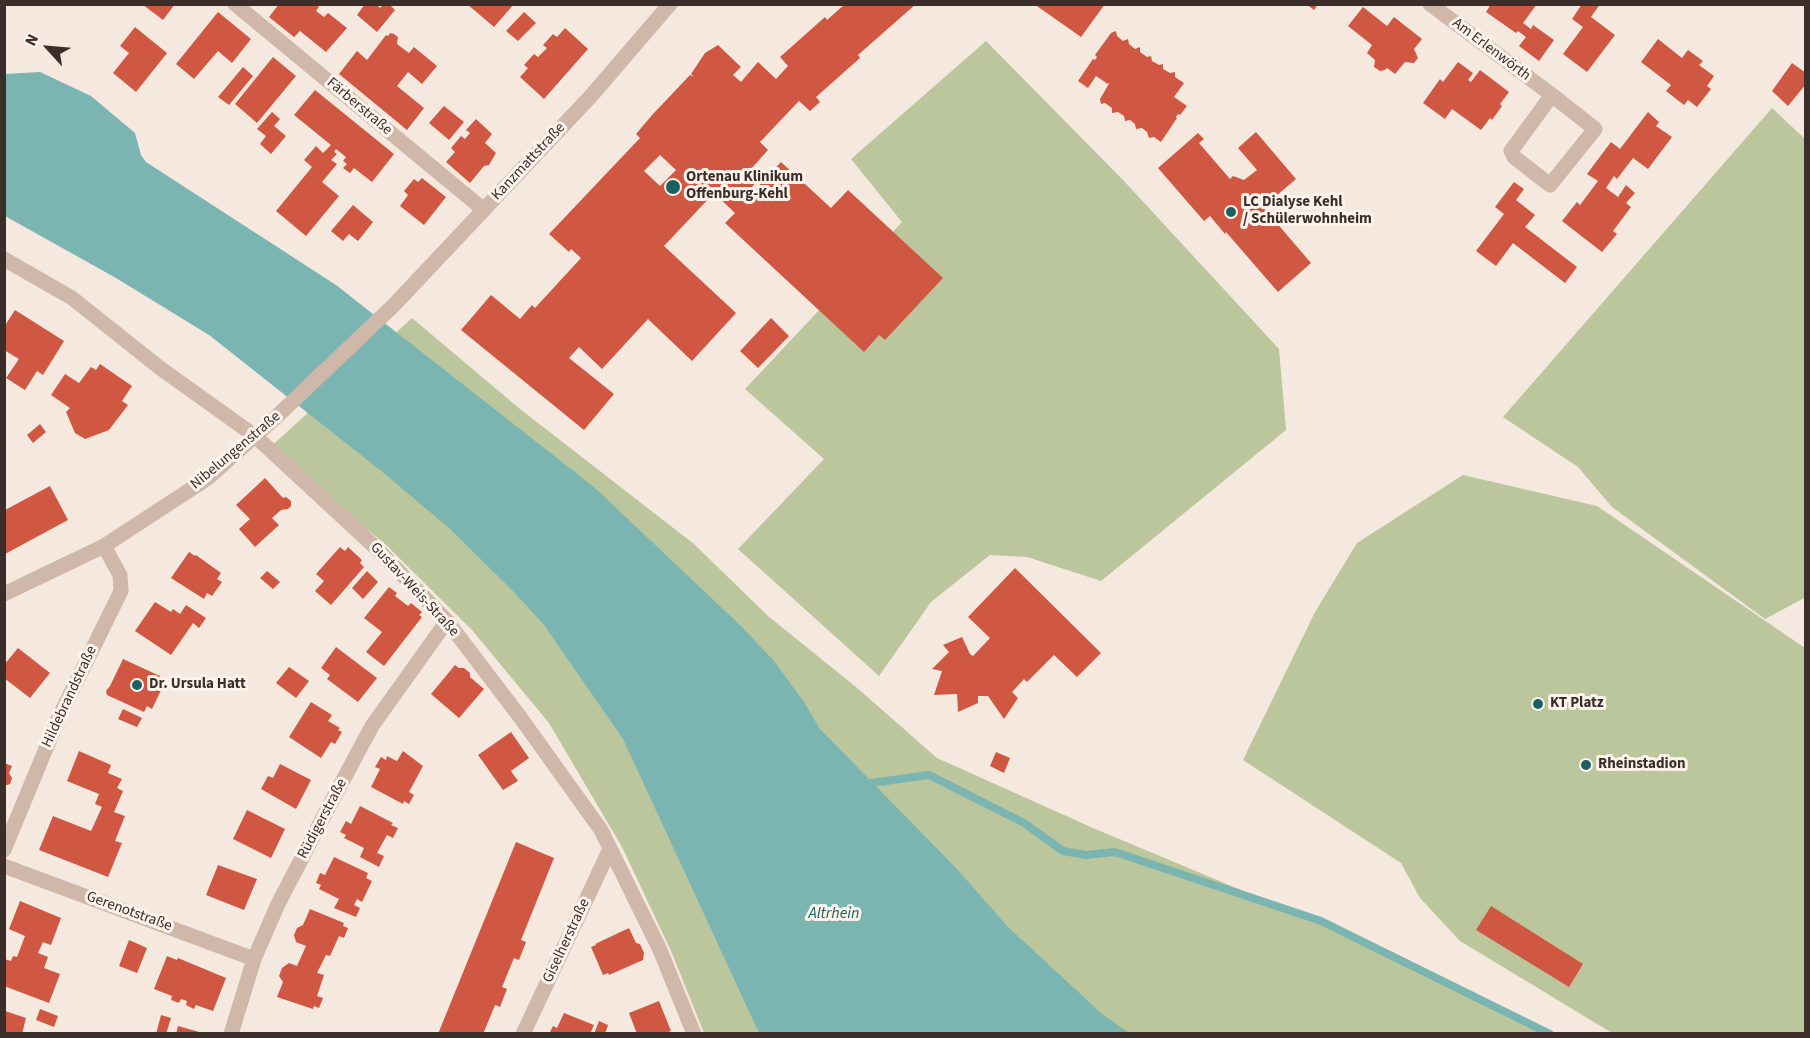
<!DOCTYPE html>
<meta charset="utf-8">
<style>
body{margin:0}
#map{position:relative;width:1810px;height:1038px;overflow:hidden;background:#f5e8df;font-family:"Source Sans 3",sans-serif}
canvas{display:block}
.frame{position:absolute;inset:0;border:6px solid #3b2d29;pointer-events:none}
.north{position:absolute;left:18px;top:18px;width:60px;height:60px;-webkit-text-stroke:4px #fcf3ec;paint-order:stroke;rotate:296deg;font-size:16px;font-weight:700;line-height:24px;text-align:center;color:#3b2d29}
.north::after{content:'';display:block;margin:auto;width:21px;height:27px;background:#3b2d29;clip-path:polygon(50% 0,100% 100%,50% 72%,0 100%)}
</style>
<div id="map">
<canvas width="1810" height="1038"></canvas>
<div class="frame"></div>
<div class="north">N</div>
</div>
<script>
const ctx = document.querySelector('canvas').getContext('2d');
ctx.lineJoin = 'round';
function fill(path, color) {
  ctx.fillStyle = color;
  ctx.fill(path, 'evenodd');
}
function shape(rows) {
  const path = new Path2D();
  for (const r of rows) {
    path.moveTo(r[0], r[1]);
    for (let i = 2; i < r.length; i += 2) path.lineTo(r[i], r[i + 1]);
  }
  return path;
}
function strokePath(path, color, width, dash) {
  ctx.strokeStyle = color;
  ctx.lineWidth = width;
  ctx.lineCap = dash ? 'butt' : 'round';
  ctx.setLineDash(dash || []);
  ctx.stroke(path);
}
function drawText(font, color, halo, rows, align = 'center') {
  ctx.font = font + ' "Source Sans 3",sans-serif';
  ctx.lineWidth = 6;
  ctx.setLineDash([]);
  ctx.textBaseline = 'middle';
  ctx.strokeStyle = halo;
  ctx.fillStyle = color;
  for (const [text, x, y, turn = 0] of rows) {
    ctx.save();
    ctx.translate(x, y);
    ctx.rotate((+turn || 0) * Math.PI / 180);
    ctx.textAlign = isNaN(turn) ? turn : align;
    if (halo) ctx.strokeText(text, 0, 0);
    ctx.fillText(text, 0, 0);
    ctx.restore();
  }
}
fill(shape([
 [986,41,1124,181,1279,349,1286,430,1101,581,1027,557,990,555,931,602,879,676,738,549,824,459,745,389,902,222,851,159],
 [1772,108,1805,139,1806,597,1765,619,1612,507,1578,467,1503,417],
 [412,318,520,409,694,544,768,616,856,687,937,758,1093,828,1315,921,1545,1033,704,1033,671,951,622,847,549,723,472,630,383,542,266,451],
 [1463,475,1597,506,1805,648,1805,1033,1612,1033,1460,941,1420,898,1401,863,1243,760,1315,612,1357,543]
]), '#bbc69d');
fill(shape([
 [40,72,91,96,135,133,141,155,146,162,336,285,594,487,742,627,774,661,804,702,820,729,957,869,1007,926,1101,1013,1129,1033,759,1033,623,739,544,625,514,592,449,528,385,474,209,335,116,278,5,216,4,74]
]), '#7bb5b2');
strokePath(shape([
 [871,783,929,775,1024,823,1063,851,1086,855,1115,852,1321,921,1550,1034]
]), '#7bb5b2', 8);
fill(shape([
 [142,4,175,4,163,20],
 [279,4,315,4,319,7,316,11,324,17,328,13,347,28,326,52,300,31,294,37,269,17],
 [365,4,376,4,380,8,384,4,389,4,395,10,377,32,357,15],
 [467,4,514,4,494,27],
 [845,4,916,4,858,55,860,58,816,97,820,102,810,111,799,101,760,142,768,150,751,169,760,178,751,188,754,191,781,162,831,208,848,190,943,278,885,340,879,335,864,352,725,223,735,213,714,193,664,246,736,313,692,361,648,319,602,369,579,347,569,358,614,394,584,430,461,330,491,295,520,319,532,305,535,308,581,258,571,249,569,252,549,234,640,138,636,134,653,114,690,75,694,77,691,74,705,53,718,45,741,67,733,75,741,82,758,62,776,79,788,66,780,57,825,17,827,20],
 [660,155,676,170,660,186,644,171],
 [1034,4,1105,4,1081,37],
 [1306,4,1318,4,1314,10],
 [1491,4,1537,4,1523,23,1531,29,1533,25,1554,40,1539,61,1519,46,1526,37,1518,31,1516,33,1486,12],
 [1582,4,1600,4,1591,17,1615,35,1587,72,1563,54,1583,27,1572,19],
 [1363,7,1387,26,1394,17,1422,39,1414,49,1418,58,1414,63,1405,62,1395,74,1387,68,1385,70,1380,71,1374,67,1375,60,1367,53,1372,45,1348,26],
 [218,12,251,39,232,63,218,51,194,79,176,64],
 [524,12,536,23,518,41,506,31],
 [135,27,167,53,136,92,113,73,129,53,120,46],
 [565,28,588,49,544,99,520,77,528,68,524,65,534,54,538,57,547,48,543,45,553,34,557,37],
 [1116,31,1117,36,1123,41,1128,39,1129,44,1135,49,1140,47,1140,52,1147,57,1151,56,1152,61,1159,65,1163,64,1163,69,1170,73,1175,72,1175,77,1184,83,1174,97,1187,106,1180,115,1178,114,1176,117,1177,118,1161,142,1154,137,1149,138,1147,132,1142,128,1136,129,1135,124,1130,120,1125,121,1124,116,1118,112,1112,113,1112,108,1105,103,1101,104,1100,99,1110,82,1108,84,1096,76,1088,88,1078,81,1093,59,1095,60,1097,57,1095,55,1111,33],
 [390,33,394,34,398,37,397,44,409,53,414,47,437,66,422,84,408,72,397,86,424,108,407,130,339,74,357,51,367,60,386,35,388,36],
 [1658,39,1682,58,1688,50,1703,61,1699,65,1714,76,1707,86,1711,89,1697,107,1688,100,1684,105,1666,91,1671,85,1641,62],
 [273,57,296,76,257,123,235,104],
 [1458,62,1473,73,1468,80,1471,82,1480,70,1509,92,1500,104,1502,106,1492,120,1490,118,1481,130,1452,109,1445,119,1423,103,1440,79,1443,82],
 [1792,63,1806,73,1806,84,1788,106,1772,91],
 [243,67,253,76,229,105,218,97],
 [315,90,394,154,372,182,354,168,350,173,343,168,347,164,343,161,346,157,336,149,334,152,337,154,331,160,337,164,322,182,339,196,306,236,276,211,312,167,304,160,316,146,323,153,331,145,294,115],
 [444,106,464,122,449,140,429,123],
 [272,112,280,119,274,126,286,136,271,154,260,144,266,136,257,129],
 [1648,112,1659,122,1656,126,1672,137,1648,169,1633,158,1617,179,1614,176,1606,188,1618,197,1626,185,1635,193,1626,203,1631,207,1613,231,1617,234,1602,252,1562,221,1577,202,1580,205,1598,181,1587,174,1611,142,1620,149],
 [476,119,492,134,485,143,496,153,489,165,484,166,470,183,446,162,455,152,451,148,461,136,465,139,470,133,466,130],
 [1256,132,1296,179,1263,207,1311,263,1278,292,1226,232,1225,234,1210,216,1204,221,1158,168,1198,133,1204,139,1199,143,1230,179,1233,176,1244,180,1257,170,1238,148],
 [422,178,446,197,424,225,400,206,408,195,404,191,414,179,418,182],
 [1514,182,1524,189,1516,200,1535,215,1525,227,1577,267,1565,283,1513,243,1496,266,1476,251,1504,214,1495,207],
 [353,205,373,222,358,241,349,234,343,241,331,231],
 [15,310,64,341,43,375,37,371,25,390,6,378,19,359,4,350,4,327],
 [771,318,789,336,758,368,740,351],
 [100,364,132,386,122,401,128,405,109,430,85,439,75,433,66,412,70,408,51,395,65,374,79,383,91,367,96,370],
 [40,424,46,432,33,443,27,435],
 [265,478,283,498,286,497,291,501,291,506,288,509,281,510,272,518,279,525,255,547,239,529,250,519,236,505],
 [50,486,68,520,5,554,5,510],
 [340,547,345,551,348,547,362,560,360,563,364,567,331,605,315,591,324,581,316,574],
 [189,552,195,556,196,555,221,573,217,579,222,582,212,596,207,593,204,599,171,578],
 [1015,568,1101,653,1077,677,1054,655,1027,682,1024,679,1012,692,1018,698,1004,719,988,696,978,696,978,703,958,712,957,694,934,695,942,671,932,669,949,652,943,645,962,637,970,654,973,656,990,638,968,617],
 [267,571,280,582,273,589,260,578],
 [367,571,378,582,363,599,352,588],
 [389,587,397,593,395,596,408,606,411,603,422,612,419,615,422,617,384,666,366,652,382,632,364,618],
 [155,602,171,612,173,609,180,614,186,605,206,618,199,628,193,623,171,655,135,631],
 [336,647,377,678,358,702,327,679,330,675,321,668],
 [18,648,50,673,30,698,4,678,4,665],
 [123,659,160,676,158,681,164,684,152,709,147,706,144,712,107,695,106,691,110,686],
 [455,665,459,668,464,668,470,673,470,677,484,689,459,718,431,694],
 [289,667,309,681,296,698,276,683],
 [311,702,332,715,328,721,340,728,338,730,342,732,335,744,331,742,321,758,289,737],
 [123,709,142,718,137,727,118,719],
 [511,732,529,758,511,771,518,781,503,790,478,755],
 [79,751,111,765,108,773,122,779,117,788,123,791,114,812,125,816,115,841,122,843,108,877,39,850,53,816,91,831,102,807,95,804,99,794,67,781],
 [403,751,423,766,409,792,414,795,409,804,404,801,403,804,371,787,380,769,375,767,381,757,386,760,387,756,397,761],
 [996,752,1010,758,1004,773,990,766],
 [4,763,12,766,9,773,12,778,10,784,4,786],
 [280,764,311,780,296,809,261,789,268,776,273,778],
 [360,806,393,823,391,825,398,828,393,838,387,835,377,853,384,856,379,867,360,857,364,848,344,838,346,835,340,832,346,821,351,824],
 [247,810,285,829,271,858,233,839],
 [516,842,554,858,521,940,526,942,519,960,514,958,502,987,507,989,500,1007,495,1005,483,1034,438,1034],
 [334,857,368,873,366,878,372,881,362,902,357,899,354,905,360,908,356,917,334,908,339,899,319,889,321,885,316,883,320,873,325,875],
 [218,865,257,879,244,910,206,895],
 [20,901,61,918,51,945,43,942,38,953,48,957,44,968,60,974,49,1003,4,986,4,959,11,961,13,956,17,957,25,936,9,929],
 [1491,906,1583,964,1569,987,1476,930],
 [310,909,344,923,343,926,348,928,344,938,339,936,330,956,326,955,317,973,324,975,317,996,323,998,319,1008,314,1006,313,1009,277,997,283,982,279,976,282,968,289,963,297,966,306,946,296,942,294,935,297,928,303,925],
 [629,928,636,943,640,944,644,953,643,960,609,975,608,973,603,975,591,947,596,945,595,944],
 [129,940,147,948,137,973,119,966],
 [167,956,177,960,178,958,226,978,213,1011,196,1005,194,1009,186,1005,187,1001,181,999,179,1003,171,1000,172,996,154,989],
 [659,1001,671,1031,664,1034,637,1034,629,1013],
 [40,1009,58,1016,54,1027,36,1020],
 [5,1011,26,1018,22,1034,5,1034],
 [564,1013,594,1025,590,1034,549,1034,553,1026,557,1028],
 [161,1015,171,1018,166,1034,156,1034],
 [599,1021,608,1025,605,1034,594,1034],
 [178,1026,203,1033,203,1034,176,1034]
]), '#d05842');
strokePath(shape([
 [235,4,484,210],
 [1430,4,1552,95,1595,129,1550,185,1514,157,1511,151,1552,95],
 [4,259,72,298,160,368,255,436,376,548,447,621,520,717,601,830,660,950,694,1034],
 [4,594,104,546,208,478,274,419,394,305,591,96,670,4],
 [4,850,59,717,121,591,120,575,104,546],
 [4,866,254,959],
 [231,1034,254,959,278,904,327,810,372,726,447,621],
 [523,1034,610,849]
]), '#cfb7a9', 15);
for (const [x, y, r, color] of [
 [673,187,8,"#1b6160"],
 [1231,212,6,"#1b6160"],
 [137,685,6,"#1b6160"],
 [1538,704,6,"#1b6160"],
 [1586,765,6,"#1b6160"]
]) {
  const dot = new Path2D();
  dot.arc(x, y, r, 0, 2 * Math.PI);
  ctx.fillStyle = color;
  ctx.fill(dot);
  strokePath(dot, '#fcf3ec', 2);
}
drawText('15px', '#3b2d29', '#fcf3ec', [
 ["Am Erlenwörth",1491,50,37],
 ["Färberstraße",359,107,40],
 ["Kanzmattstraße",529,162,-47],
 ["Nibelungenstraße",236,451,-40],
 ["Gustav-Weis-Straße",414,590,47],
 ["Hildebrandstraße",70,697,-65],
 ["Rüdigerstraße",323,819,-62],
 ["Gerenotstraße",129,912,20],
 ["Giselherstraße",567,941,-65]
]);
drawText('bold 15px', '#3b2d29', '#fcf3ec', [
 ["Ortenau Klinikum",686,178],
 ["Offenburg-Kehl",686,195],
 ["LC Dialyse Kehl",1243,203],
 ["/ Schülerwohnheim",1243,220],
 ["Dr. Ursula Hatt",149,685],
 ["KT Platz",1550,704],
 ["Rheinstadion",1598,765]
], 'left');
drawText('italic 16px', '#1b6160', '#fcf3ec', [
 ["Altrhein",834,914]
]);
</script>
